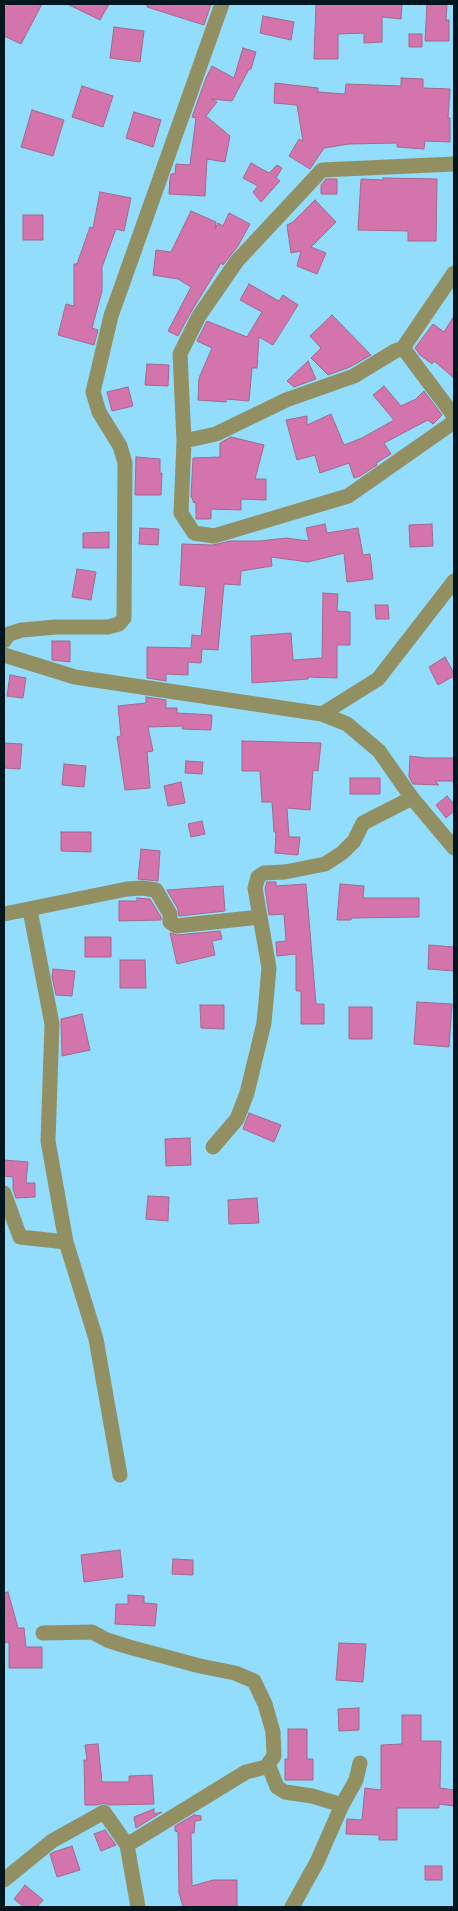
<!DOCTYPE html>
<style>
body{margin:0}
#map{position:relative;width:458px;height:1911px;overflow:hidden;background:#91ddfb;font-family:"Noto Serif",serif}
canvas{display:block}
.frame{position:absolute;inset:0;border:5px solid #01161f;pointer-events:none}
</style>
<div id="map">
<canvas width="458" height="1911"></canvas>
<div class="frame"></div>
</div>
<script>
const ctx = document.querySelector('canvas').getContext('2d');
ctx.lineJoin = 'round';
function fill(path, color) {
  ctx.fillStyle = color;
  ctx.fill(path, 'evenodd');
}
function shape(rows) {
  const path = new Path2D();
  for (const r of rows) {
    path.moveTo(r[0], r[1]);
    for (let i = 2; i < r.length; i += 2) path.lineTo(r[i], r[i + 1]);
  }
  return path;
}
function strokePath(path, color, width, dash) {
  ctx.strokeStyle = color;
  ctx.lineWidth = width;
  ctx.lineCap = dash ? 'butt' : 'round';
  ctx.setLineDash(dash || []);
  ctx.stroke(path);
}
const building = shape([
 [4,4,42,4,21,44,4,36,4,4],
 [67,4,109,4,100,20,67,4],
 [147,4,211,4,204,25,147,7,147,4],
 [316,4,402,4,401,19,382,17,382,42,364,43,364,33,338,34,338,59,314,59,316,4],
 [427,4,447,4,446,20,449,20,449,41,425,41,427,4],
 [263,16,294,22,291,40,260,33,263,16],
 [114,27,144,31,140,62,110,58,114,27],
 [409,34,422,34,422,47,409,47,409,34],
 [243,48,256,52,251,69,249,69,232,101,211,99,217,102,206,116,230,136,225,162,207,159,205,196,169,194,170,179,171,174,175,174,176,164,190,165,196,118,192,117,206,78,212,66,234,78,243,48],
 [401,78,423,79,423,88,450,89,448,118,450,118,450,142,425,141,424,149,397,147,397,143,349,144,324,148,310,169,289,156,299,139,303,141,297,105,274,103,275,83,318,88,318,92,345,94,346,84,401,86,401,78],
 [82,86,113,96,103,127,72,117,82,86],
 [32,110,64,120,53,156,21,147,32,110],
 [134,112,161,120,153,147,126,138,134,112],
 [251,163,269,173,277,165,282,168,276,178,280,181,261,202,253,192,258,186,243,178,251,163],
 [383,178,437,179,436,241,408,241,408,231,358,230,361,179,383,180,383,178],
 [326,179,337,179,337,194,321,194,321,185,326,179],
 [100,192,131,198,124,231,116,229,102,267,102,291,92,328,98,330,94,345,58,335,66,304,74,306,74,264,77,264,90,227,93,228,100,192],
 [315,200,336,222,311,247,326,253,317,274,297,266,301,251,291,253,287,225,293,222,315,200],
 [191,211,216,222,215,229,218,223,223,226,229,213,250,224,238,246,223,265,221,263,191,312,178,336,168,331,191,287,178,279,153,275,156,250,171,252,191,211],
 [23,215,43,215,43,240,23,240,23,215],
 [249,284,279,301,283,295,298,305,273,345,259,337,257,368,252,368,249,401,226,399,226,402,198,400,199,378,212,348,197,341,207,321,247,337,262,312,240,300,249,284],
 [332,315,371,355,350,367,328,375,311,358,321,348,310,336,332,315],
 [454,316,454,378,434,361,432,364,420,355,415,348,433,324,444,332,454,316],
 [308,361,316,379,294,387,287,381,308,361],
 [147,364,169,365,168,386,145,385,147,364],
 [384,386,401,406,416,399,424,391,442,415,433,424,428,420,384,443,391,454,376,463,377,465,360,476,354,478,349,463,320,473,315,455,297,460,286,420,307,416,307,425,331,414,344,445,362,438,394,420,373,395,384,386],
 [128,387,133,406,112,411,107,392,128,387],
 [231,437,264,445,255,479,266,479,266,500,241,499,241,510,211,509,211,519,196,519,196,502,194,503,191,496,193,458,220,457,220,443,231,437],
 [136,457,160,459,160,473,162,473,161,495,135,495,136,457],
 [325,524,327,533,358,528,363,555,370,554,373,579,347,582,344,553,308,562,271,557,272,566,241,571,240,585,224,584,218,650,202,649,201,663,188,662,188,675,166,674,166,681,147,678,147,647,191,648,192,635,201,636,206,587,180,585,182,544,213,545,230,541,260,541,286,538,309,541,306,528,325,524],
 [432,524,433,546,410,547,409,525,432,524],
 [140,528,159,529,158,545,139,544,140,528],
 [109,532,109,548,83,548,83,533,109,532],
 [77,569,96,572,91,600,72,597,77,569],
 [323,593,338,594,337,611,350,612,350,645,337,645,337,678,308,677,308,679,252,683,251,636,291,633,293,660,322,658,323,593],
 [375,605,388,605,389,619,376,619,375,605],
 [52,641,70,641,70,662,52,660,52,641],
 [445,657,454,673,454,676,438,685,429,667,445,657],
 [10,675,26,678,23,698,7,696,10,675],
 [146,697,166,700,166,708,177,708,177,713,212,715,211,730,182,729,183,726,148,727,153,751,147,752,150,788,125,790,117,737,121,736,118,706,146,703,146,697],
 [242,741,321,743,318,771,313,770,310,810,287,808,289,837,300,837,298,855,275,853,276,832,274,832,272,802,262,802,260,771,242,771,242,741],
 [4,743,22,744,20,769,4,768,4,743],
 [410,756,426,758,454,758,454,781,435,781,439,785,413,784,409,777,410,756],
 [186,761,203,762,202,774,185,773,186,761],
 [64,764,86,766,84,787,62,785,64,764],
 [350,778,380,778,380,794,350,794,350,778],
 [181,782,185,803,168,806,164,786,181,782],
 [447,796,454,804,454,811,446,818,436,805,447,796],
 [202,821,205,834,191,837,188,824,202,821],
 [61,832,91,832,91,852,61,851,61,832],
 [141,849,160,851,158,881,138,879,141,849],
 [267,882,276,882,276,886,306,884,316,1004,324,1004,324,1024,301,1024,301,991,296,991,296,954,277,956,276,942,286,941,284,914,269,915,265,888,267,882],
 [340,884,364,886,363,898,419,898,419,917,351,918,351,920,337,920,340,884],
 [223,886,225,911,179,916,178,909,167,890,223,886],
 [137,898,150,899,161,917,161,920,119,921,119,901,137,901,137,898],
 [220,931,222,939,212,941,215,955,177,964,170,933,177,935,220,931],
 [85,937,111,937,111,957,85,957,85,937],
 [429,945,454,947,454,971,428,969,429,945],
 [120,960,145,960,146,988,120,988,120,960],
 [53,969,75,971,72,996,56,995,52,977,53,969],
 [417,1002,452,1004,449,1047,414,1044,417,1002],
 [200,1005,224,1005,224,1029,201,1028,200,1005],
 [349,1007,372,1007,372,1039,349,1039,349,1007],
 [82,1014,90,1050,62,1056,61,1019,82,1014],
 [249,1113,281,1125,274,1142,243,1129,249,1113],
 [190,1138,191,1165,166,1166,165,1139,190,1138],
 [4,1160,28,1162,26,1183,35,1183,35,1197,16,1198,13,1189,13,1177,4,1176,4,1160],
 [148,1196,169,1197,168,1221,146,1219,148,1196],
 [257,1198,259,1223,229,1224,228,1200,257,1198],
 [120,1550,123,1577,84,1582,81,1555,120,1550],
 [173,1559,193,1560,193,1575,172,1574,173,1559],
 [8,1592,18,1628,24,1628,26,1647,42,1647,42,1668,9,1668,9,1642,4,1643,4,1593,8,1592],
 [128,1595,144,1596,144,1603,157,1604,155,1626,115,1624,116,1604,128,1604,128,1595],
 [339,1643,366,1644,363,1682,336,1680,339,1643],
 [359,1708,359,1730,339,1731,338,1709,359,1708],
 [402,1715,421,1715,421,1741,441,1741,440,1788,454,1790,454,1806,439,1804,439,1808,397,1808,397,1840,379,1840,379,1835,346,1834,347,1819,362,1820,365,1788,381,1790,381,1745,402,1744,402,1715],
 [288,1729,307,1729,307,1759,313,1759,313,1780,285,1780,285,1759,288,1759,288,1729],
 [98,1744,102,1782,129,1782,129,1776,152,1775,154,1804,110,1805,104,1803,97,1805,85,1805,84,1760,87,1760,85,1745,98,1744],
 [154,1809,154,1814,162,1812,136,1828,134,1817,154,1809],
 [194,1815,201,1816,201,1820,195,1821,194,1833,191,1833,192,1886,213,1880,237,1880,237,1907,183,1907,179,1893,178,1832,175,1831,175,1826,194,1815],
 [105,1830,116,1845,101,1851,94,1834,105,1830],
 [72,1846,80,1870,57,1877,50,1854,54,1852,72,1846],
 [425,1866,442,1866,442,1880,425,1880,425,1866],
 [25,1885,43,1900,37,1907,24,1907,14,1899,25,1885]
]);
fill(building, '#d374ad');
strokePath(building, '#a3698b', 1);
strokePath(shape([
 [454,164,322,170,237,261,199,316,180,354,184,441,181,513,194,533,214,536,348,496,454,422],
 [454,273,403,348,454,416],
 [184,441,216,434,286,400,354,376,395,351,403,348],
 [4,641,9,634,22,630,56,627,108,627,119,624,124,618,125,463,120,446,99,412,93,392,111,316,222,4],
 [4,655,75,677,322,714,378,679,454,581],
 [322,714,347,724,379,751,412,798,454,848],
 [30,910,52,1024,48,1141,66,1242],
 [4,914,127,889,142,888,156,890,170,914,170,922,176,926,260,917],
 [213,1147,237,1119,247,1093,264,1023,269,968,255,888,258,877,264,873,285,872,325,864,342,853,354,841,363,823,412,798],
 [4,1193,20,1237,66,1242,96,1339,120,1475],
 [268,1764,277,1787,285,1792,312,1796,342,1805],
 [127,1845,138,1907],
 [4,1880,52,1841,104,1812,127,1845,246,1772,266,1767,274,1756,273,1732,265,1704,254,1681,235,1673,200,1666,129,1647,107,1640,92,1632,43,1633],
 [292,1907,317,1862,342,1805,356,1780,360,1763]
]), '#928f63', 15);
</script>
